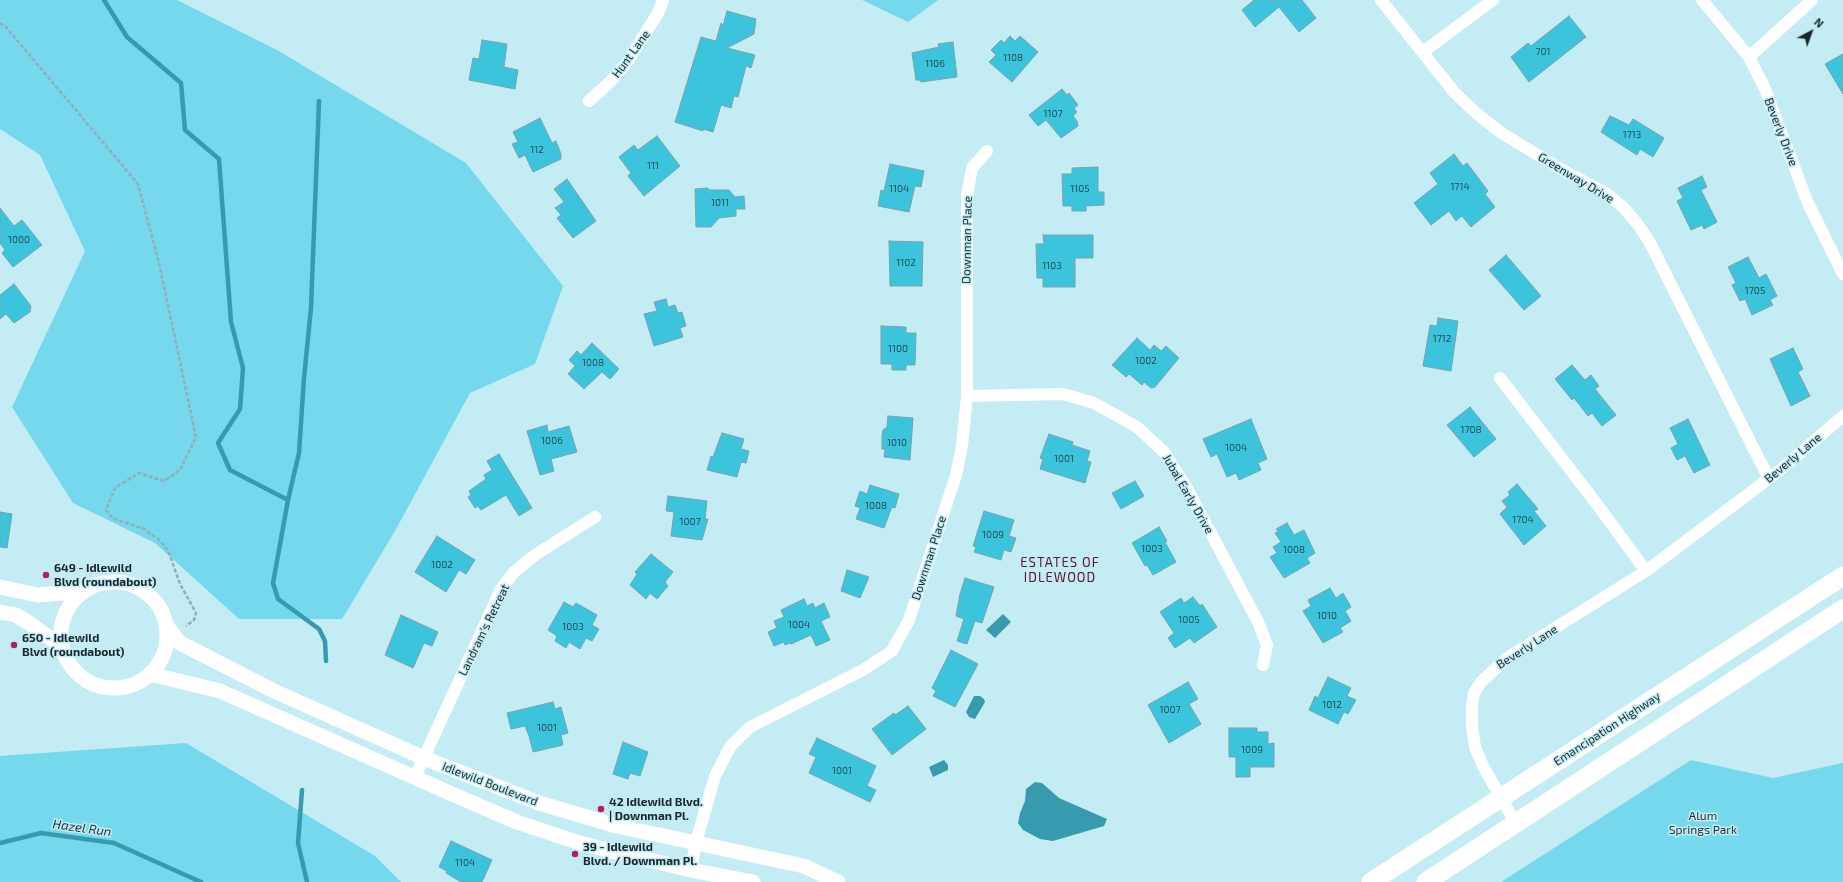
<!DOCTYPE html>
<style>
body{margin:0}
#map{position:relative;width:1843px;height:882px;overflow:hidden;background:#c3ecf5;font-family:"Exo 2",sans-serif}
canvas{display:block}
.north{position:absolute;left:1791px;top:12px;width:40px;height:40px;-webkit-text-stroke:3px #c3ecf5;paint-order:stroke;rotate:41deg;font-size:11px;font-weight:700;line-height:16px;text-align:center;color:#19282c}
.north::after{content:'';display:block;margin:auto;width:14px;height:18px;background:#19282c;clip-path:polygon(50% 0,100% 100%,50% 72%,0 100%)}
</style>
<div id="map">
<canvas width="1843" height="882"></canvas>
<div class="north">N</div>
</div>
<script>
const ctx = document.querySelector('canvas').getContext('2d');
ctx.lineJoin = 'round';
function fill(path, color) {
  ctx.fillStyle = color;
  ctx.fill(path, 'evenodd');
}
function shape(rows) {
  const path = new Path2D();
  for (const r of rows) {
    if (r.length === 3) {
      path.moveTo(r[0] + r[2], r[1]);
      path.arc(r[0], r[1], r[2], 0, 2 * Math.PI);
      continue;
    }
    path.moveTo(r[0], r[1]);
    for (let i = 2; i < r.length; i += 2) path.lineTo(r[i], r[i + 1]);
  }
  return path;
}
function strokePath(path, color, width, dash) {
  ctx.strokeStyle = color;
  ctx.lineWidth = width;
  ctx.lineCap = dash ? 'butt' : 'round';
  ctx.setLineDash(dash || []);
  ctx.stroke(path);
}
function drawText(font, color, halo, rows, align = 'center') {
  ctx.font = font + ' "Exo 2",sans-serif';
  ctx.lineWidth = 3;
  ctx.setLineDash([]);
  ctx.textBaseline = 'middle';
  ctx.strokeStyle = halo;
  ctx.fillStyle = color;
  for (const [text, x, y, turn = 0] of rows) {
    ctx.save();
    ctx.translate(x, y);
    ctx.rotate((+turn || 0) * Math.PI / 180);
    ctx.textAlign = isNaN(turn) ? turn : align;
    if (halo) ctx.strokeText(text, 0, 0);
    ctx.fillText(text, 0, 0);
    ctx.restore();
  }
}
fill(shape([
 [0,0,177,0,277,50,466,163,563,286,535,364,470,393,395,531,342,619,239,619,155,543,73,503,12,407,85,251,40,155,0,129],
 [862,0,938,0,908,22],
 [186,743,375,856,401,882,0,882,0,756],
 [1691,760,1773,778,1843,763,1843,882,1501,882]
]), '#75d8ec');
fill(shape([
 [1003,614,1011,622,995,638,986,630],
 [974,696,980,696,984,699,985,702,975,719,969,717,966,712],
 [944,760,948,765,948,770,933,777,929,767],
 [1035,782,1042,783,1059,798,1107,819,1104,826,1053,841,1040,839,1023,830,1018,823,1020,813,1025,801,1026,789]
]), '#379bad');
strokePath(shape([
 [104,0,127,37,181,83,185,130,219,159,231,322,243,368,240,409,218,443,230,470,288,500,273,583,278,599,319,629,325,641,326,661],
 [288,500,299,453,304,378,311,308,319,101],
 [302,790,298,843,307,882],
 [0,843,41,833,114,843,201,882]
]), '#379bad', 4.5);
const building = shape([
 [1254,0,1302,0,1316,18,1299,32,1279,7,1255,27,1242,10,1254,0],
 [727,11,756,19,754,34,727,48,755,55,751,68,746,66,738,97,734,96,731,108,721,105,713,132,703,129,703,131,675,122,701,37,716,41,721,23,723,26,727,11],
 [1569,16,1586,37,1529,82,1511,57,1528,43,1531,46,1569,16],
 [1010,36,1015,41,1020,36,1038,52,1012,82,989,62,996,55,991,50,1001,40,1004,43,1010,36],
 [482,40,507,44,504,67,518,70,515,89,469,80,473,58,479,59,482,40],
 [953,42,957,77,921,82,920,80,916,80,912,53,939,47,938,44,953,42],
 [1843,54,1843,94,1825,64,1843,54],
 [1062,89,1067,95,1069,93,1078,105,1074,108,1077,112,1073,116,1077,121,1078,126,1061,138,1046,120,1038,126,1029,115,1062,89],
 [1610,116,1629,125,1633,119,1664,138,1653,157,1640,149,1637,155,1601,132,1610,116],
 [540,118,552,143,556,141,561,154,561,159,533,172,525,155,519,158,512,144,518,142,513,132,540,118],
 [657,136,680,166,644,196,628,176,631,173,619,157,634,145,638,150,657,136],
 [1454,154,1463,166,1467,163,1488,191,1485,194,1495,207,1471,227,1462,216,1456,221,1449,211,1431,225,1414,203,1438,184,1430,173,1454,154],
 [890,164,924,171,921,187,915,186,909,212,878,206,881,190,884,191,890,164],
 [1098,167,1098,192,1104,192,1104,205,1086,206,1086,211,1072,211,1072,206,1063,206,1062,174,1072,174,1072,168,1098,167],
 [1702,176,1707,187,1701,190,1717,222,1704,229,1702,225,1691,230,1677,201,1683,198,1678,188,1702,176],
 [567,179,596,221,573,238,557,218,561,215,555,208,564,202,554,189,567,179],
 [707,188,710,190,729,190,735,197,744,196,745,209,736,209,736,216,719,218,711,227,696,227,695,189,707,188],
 [0,208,14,226,22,220,42,245,13,267,2,253,5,250,0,243,0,208],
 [1043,235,1093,235,1093,258,1075,258,1075,287,1043,287,1043,278,1037,278,1036,244,1044,244,1043,235],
 [889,241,923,242,922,286,890,286,889,241],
 [1506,255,1541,296,1524,310,1489,270,1506,255],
 [1748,257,1759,278,1766,274,1777,296,1770,300,1773,305,1752,315,1745,299,1740,301,1732,285,1736,283,1728,267,1748,257],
 [14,284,31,306,30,312,14,323,6,314,0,319,0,295,14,284],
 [666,299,668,307,675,305,678,313,682,312,686,326,680,328,683,337,654,346,644,314,657,311,654,302,666,299],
 [1438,318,1458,321,1451,371,1423,366,1430,325,1437,326,1438,318],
 [881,326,906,327,906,333,916,333,915,365,906,365,906,370,892,370,892,364,881,364,881,326],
 [1137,338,1150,350,1154,345,1161,351,1166,346,1179,358,1155,387,1151,388,1144,382,1142,385,1129,374,1126,377,1112,365,1137,338],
 [592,343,619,369,610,379,602,372,584,389,568,374,575,366,569,360,577,351,581,355,592,343],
 [1793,348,1803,369,1798,372,1810,396,1791,406,1770,359,1793,348],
 [1572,365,1585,380,1591,375,1599,386,1595,389,1616,415,1602,426,1592,413,1588,416,1574,398,1572,400,1555,379,1572,365],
 [1470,407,1496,439,1474,457,1447,425,1470,407],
 [888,416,913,418,910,460,884,457,885,449,882,449,882,436,883,430,887,427,888,416],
 [1251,419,1267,459,1258,463,1261,470,1239,480,1236,473,1227,477,1217,454,1211,457,1203,439,1251,419],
 [1688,419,1710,465,1694,473,1685,456,1677,460,1671,448,1678,444,1670,428,1688,419],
 [547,425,548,432,569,426,577,452,551,459,554,471,540,475,527,431,547,425],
 [722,433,744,439,741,449,749,451,746,463,741,462,737,477,707,470,711,456,713,457,722,433],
 [1049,434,1073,442,1072,445,1090,451,1087,461,1091,462,1085,483,1040,469,1043,459,1040,458,1049,434],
 [499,454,532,508,519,516,506,495,481,510,478,506,475,508,468,497,471,495,469,491,486,479,484,475,492,470,487,461,499,454],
 [1135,481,1144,496,1121,509,1112,493,1135,481],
 [1517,484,1538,509,1534,511,1546,526,1524,545,1500,514,1507,507,1502,501,1510,495,1508,492,1517,484],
 [870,485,899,494,895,508,892,507,884,528,856,519,860,508,855,506,860,491,867,494,870,485],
 [668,496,707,501,705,519,708,519,702,540,671,536,674,512,666,511,668,496],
 [984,511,1014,520,1009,536,1016,538,1011,552,1004,550,1001,560,974,552,976,547,973,546,984,511],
 [0,512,12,514,7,548,0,547,0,512],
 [1287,523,1294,535,1304,530,1315,553,1307,558,1310,563,1284,578,1270,557,1277,553,1273,547,1281,542,1275,533,1278,532,1276,529,1287,523],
 [1159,527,1167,541,1165,542,1176,562,1153,575,1147,565,1145,566,1132,543,1159,527],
 [437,536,475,560,466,574,459,570,446,592,415,572,437,536],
 [651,554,673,572,665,582,668,586,657,599,650,593,646,599,630,585,637,574,635,572,651,554],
 [847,570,869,577,860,598,841,591,847,570],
 [965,578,994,587,982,623,975,621,967,644,957,641,964,619,956,616,960,594,965,578],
 [1330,588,1336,598,1343,593,1351,607,1345,611,1351,621,1340,628,1343,632,1323,643,1303,611,1311,606,1308,600,1330,588],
 [1193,597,1200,606,1202,604,1217,627,1194,643,1190,638,1175,648,1168,638,1174,633,1160,612,1181,598,1184,603,1193,597],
 [804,599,807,606,813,603,815,608,824,603,830,617,821,621,830,640,816,646,811,635,791,644,790,643,785,645,784,642,774,646,768,632,777,628,774,621,784,617,781,610,804,599],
 [564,602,573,607,576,603,597,615,592,625,599,629,592,641,586,638,580,649,569,642,566,648,555,641,557,636,548,630,564,602],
 [401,615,438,632,432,646,424,643,413,668,385,655,401,615],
 [951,650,978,664,955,707,933,696,936,691,932,688,951,650],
 [1328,677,1351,688,1347,696,1356,700,1348,714,1344,712,1338,724,1309,710,1315,696,1318,698,1328,677],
 [1188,682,1198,699,1189,704,1201,724,1169,743,1148,705,1188,682],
 [553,702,555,709,561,707,568,733,561,735,563,745,533,752,529,736,525,726,511,729,507,713,553,702],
 [908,706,926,729,892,755,872,729,894,713,895,715,908,706],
 [1229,728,1257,728,1257,732,1268,732,1268,744,1274,743,1274,767,1250,767,1250,777,1236,777,1236,757,1229,757,1229,728],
 [817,738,876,766,867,786,876,790,870,802,809,773,816,757,809,754,817,738],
 [623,742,648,752,640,776,630,773,628,779,613,774,623,742],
 [451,841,492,860,482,882,461,882,446,873,447,871,439,867,451,841]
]);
fill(building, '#3dc4dd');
strokePath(building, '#7ba2ab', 1);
strokePath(shape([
 [0,23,6,27,138,184,159,263,196,437,180,470,164,481,139,473,115,488,106,510,112,518,144,529,158,539,168,550,180,584,196,613,194,620,186,626]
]), '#8fb0b8', 2.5, [4, 2]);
strokePath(shape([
 [1381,0,1454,92,1476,113,1500,132,1564,171,1606,193,1624,208,1639,226,1649,241,1769,479],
 [1702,0,1749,57,1765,89,1807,201,1843,274],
 [1423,52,1493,0],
 [1749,57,1812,0],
 [589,101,612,80,628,61,658,13,663,0],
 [1500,378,1596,503,1646,571],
 [967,396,1063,394,1094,403,1137,427,1164,452,1188,490,1258,622,1267,645,1263,665],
 [415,777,501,589,514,572,535,555,595,517],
 [1516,824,1483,766,1475,747,1472,726,1472,705,1474,693,1481,682,1507,658,1646,571,1779,471,1843,416],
 [691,870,696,842,715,776,730,747,750,727,863,670,892,651,909,620,956,475,962,446,967,396,967,195,972,168,987,151]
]), '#fff', 12);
strokePath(shape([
 [114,635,53],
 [0,587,38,595,84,591],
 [0,612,16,615,29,623,62,647],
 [166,625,180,643,274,691,424,758,539,803,617,826,804,866,838,882],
 [150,674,220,691,452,794,517,822,583,844,691,870,753,882]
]), '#fff', 15);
strokePath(shape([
 [1371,882,1843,576],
 [1426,882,1843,609]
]), '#fff', 19);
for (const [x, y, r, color] of [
 [46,575,4,"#af215b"],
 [14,645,4,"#af215b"],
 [601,809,4,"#af215b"],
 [575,854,4,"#af215b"]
]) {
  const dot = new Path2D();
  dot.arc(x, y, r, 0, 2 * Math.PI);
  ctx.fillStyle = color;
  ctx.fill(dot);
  strokePath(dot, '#c3ecf5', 1.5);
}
drawText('10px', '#224f58', null, [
 ["701",1543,52],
 ["1108",1013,58],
 ["1106",935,64],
 ["1107",1053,114],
 ["1713",1632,135],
 ["112",537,150],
 ["111",653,166],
 ["1714",1460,187],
 ["1104",899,189],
 ["1105",1080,189],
 ["1011",720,203],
 ["1000",19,240],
 ["1102",906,263],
 ["1103",1052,266],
 ["1705",1755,291],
 ["1712",1442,339],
 ["1100",898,349],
 ["1002",1146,361],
 ["1008",593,363],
 ["1708",1471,430],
 ["1006",552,441],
 ["1010",897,443],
 ["1004",1236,448],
 ["1001",1064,459],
 ["1008",876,506],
 ["1704",1523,520],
 ["1007",690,522],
 ["1009",993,535],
 ["1003",1152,549],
 ["1008",1294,550],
 ["1002",442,565],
 ["1010",1327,616],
 ["1005",1189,620],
 ["1004",799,625],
 ["1003",573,627],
 ["1012",1332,705],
 ["1007",1170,710],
 ["1001",547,728],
 ["1009",1252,750],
 ["1001",842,771],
 ["1104",465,863]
]);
drawText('12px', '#19282c', '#c3ecf5', [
 ["Hunt Lane",631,54,-54],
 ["Beverly Drive",1781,132,69],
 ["Greenway Drive",1576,178,31],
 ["Downman Place",967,240,-89],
 ["Beverly Lane",1793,458,-40],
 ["Jubal Early Drive",1188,494,60],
 ["Downman Place",929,558,-72],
 ["Landram's Retreat",484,630,-64],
 ["Beverly Lane",1527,647,-33],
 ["Emancipation Highway",1607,729,-33],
 ["Idlewild Boulevard",490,784,21]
]);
drawText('bold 12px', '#19282c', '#c3ecf5', [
 ["649 - Idlewild",54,568],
 ["Blvd (roundabout)",54,582],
 ["650 - Idlewild",22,638],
 ["Blvd (roundabout)",22,652],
 ["42 Idlewild Blvd.",609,802],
 ["| Downman Pl.",609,816],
 ["39 - Idlewild",583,847],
 ["Blvd. / Downman Pl.",583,861]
], 'left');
drawText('12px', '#20363b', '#c3ecf5', [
 ["Alum",1703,816],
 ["Springs Park",1703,830]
]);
ctx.letterSpacing = '1px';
drawText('13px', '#59162f', '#c3ecf5', [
 ["ESTATES OF",1060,563],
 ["IDLEWOOD",1060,578]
]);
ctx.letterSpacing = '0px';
drawText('italic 13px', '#21383c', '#c3ecf5', [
 ["Hazel Run",82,828,8]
]);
</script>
